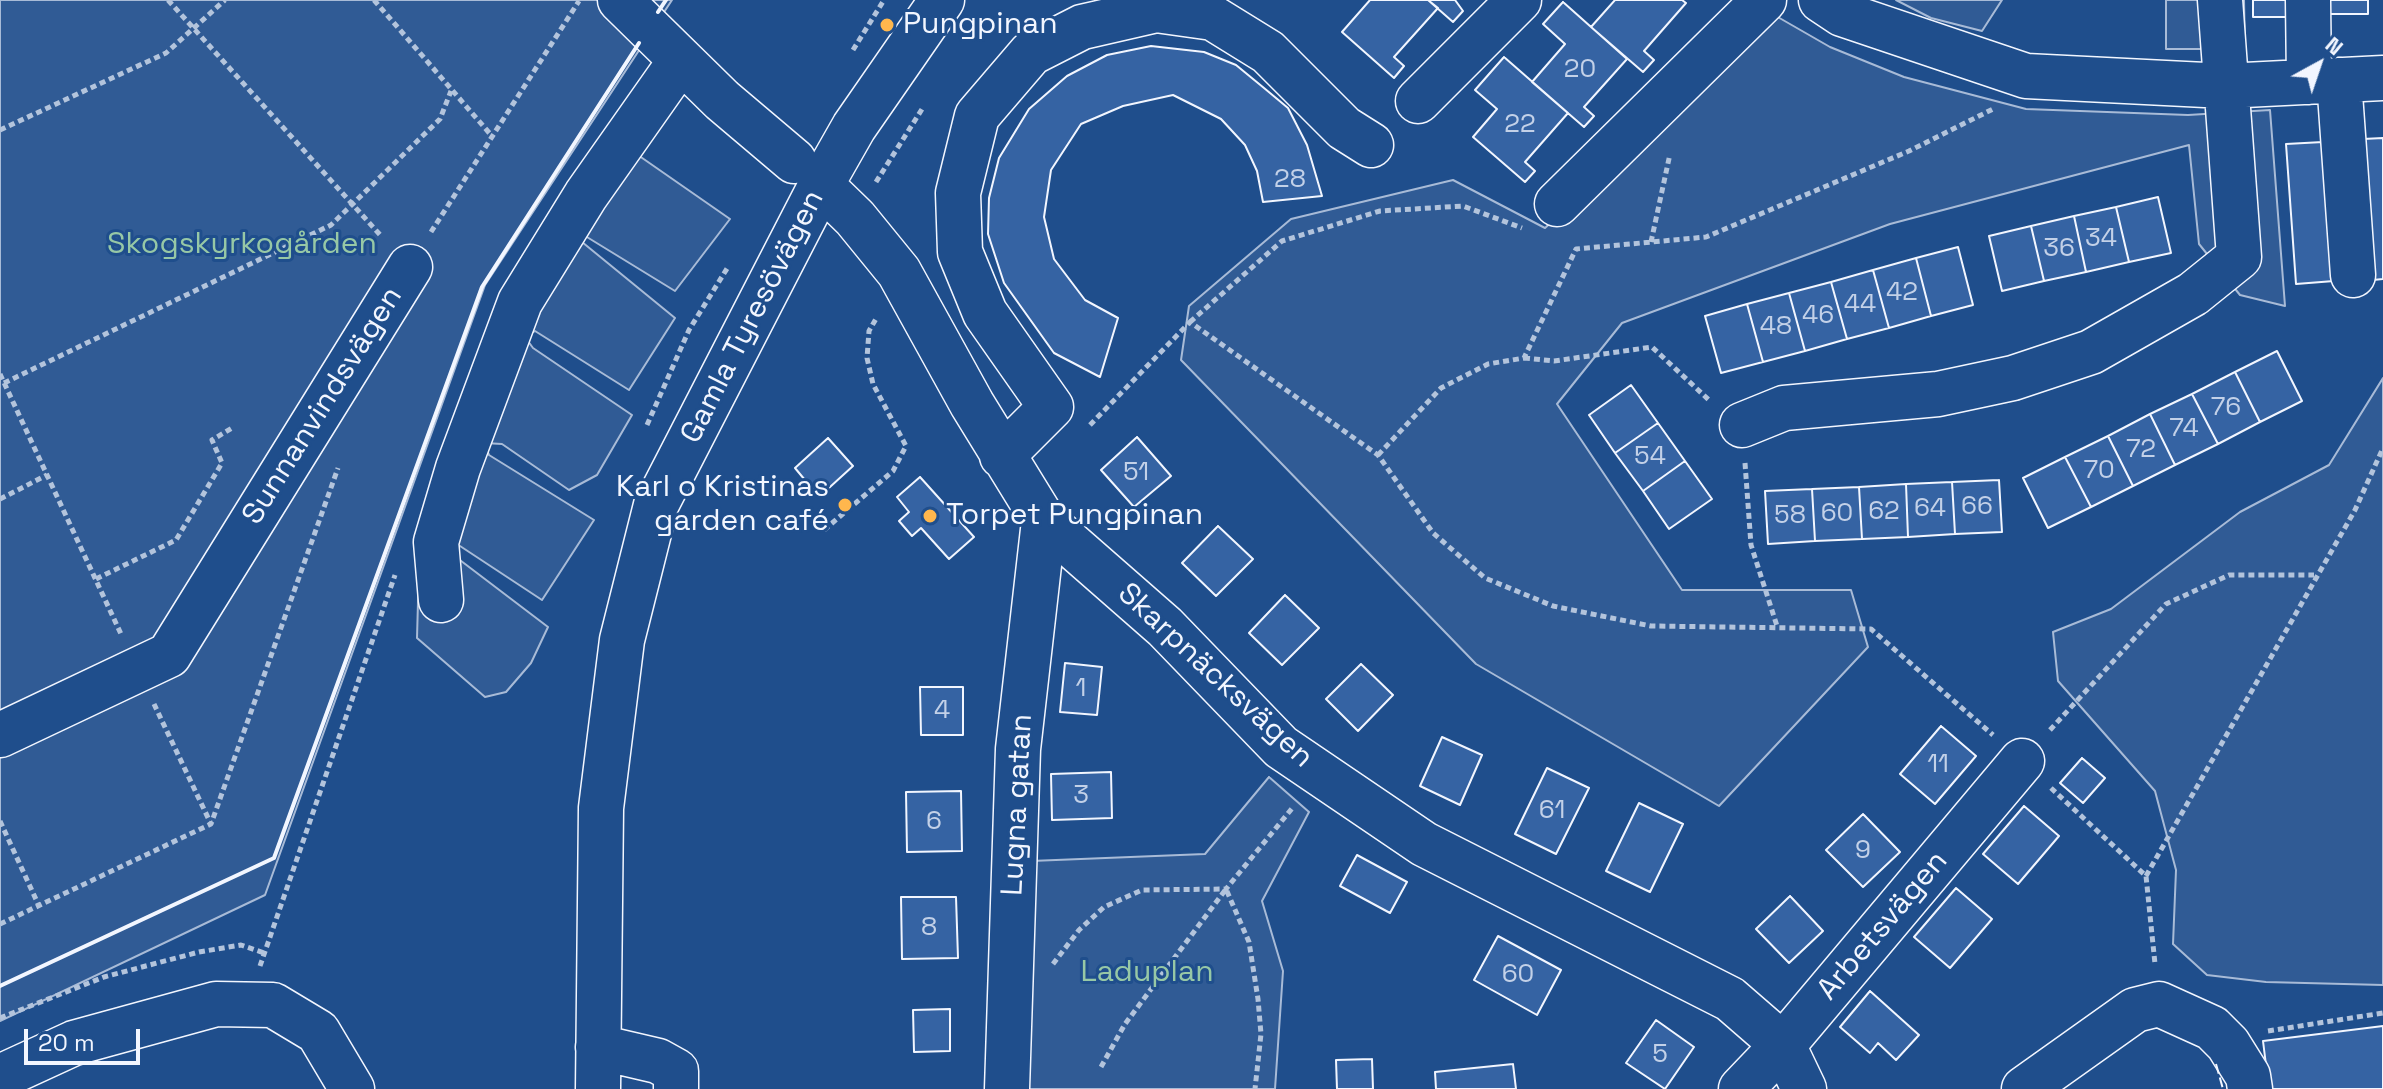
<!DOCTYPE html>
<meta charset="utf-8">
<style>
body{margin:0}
#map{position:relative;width:2383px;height:1089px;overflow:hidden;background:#1f4e8c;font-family:"Space Grotesk",sans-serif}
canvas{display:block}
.north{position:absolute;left:2279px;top:24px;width:80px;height:80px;-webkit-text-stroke:6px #1f4e8c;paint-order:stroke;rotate:40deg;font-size:22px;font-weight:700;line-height:32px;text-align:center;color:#f2f6ff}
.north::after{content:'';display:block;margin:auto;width:28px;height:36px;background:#f2f6ff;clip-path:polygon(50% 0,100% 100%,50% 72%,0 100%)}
.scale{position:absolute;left:24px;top:1029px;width:116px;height:36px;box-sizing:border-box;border:4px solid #f2f6ff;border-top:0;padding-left:10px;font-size:24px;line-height:28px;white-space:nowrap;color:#f2f6ff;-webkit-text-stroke:6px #1f4e8c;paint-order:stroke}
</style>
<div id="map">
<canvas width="2383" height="1089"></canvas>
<div class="north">N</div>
<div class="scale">20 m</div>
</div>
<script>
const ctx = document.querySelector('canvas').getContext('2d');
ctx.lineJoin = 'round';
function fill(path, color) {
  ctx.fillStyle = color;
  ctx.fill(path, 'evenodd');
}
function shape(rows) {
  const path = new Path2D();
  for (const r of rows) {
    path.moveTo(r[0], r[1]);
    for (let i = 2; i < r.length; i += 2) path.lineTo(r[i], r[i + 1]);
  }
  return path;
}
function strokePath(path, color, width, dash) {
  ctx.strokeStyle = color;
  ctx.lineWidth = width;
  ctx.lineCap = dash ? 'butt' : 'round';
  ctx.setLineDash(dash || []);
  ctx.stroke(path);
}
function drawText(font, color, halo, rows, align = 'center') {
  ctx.font = font + ' "Space Grotesk",sans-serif';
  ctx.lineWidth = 6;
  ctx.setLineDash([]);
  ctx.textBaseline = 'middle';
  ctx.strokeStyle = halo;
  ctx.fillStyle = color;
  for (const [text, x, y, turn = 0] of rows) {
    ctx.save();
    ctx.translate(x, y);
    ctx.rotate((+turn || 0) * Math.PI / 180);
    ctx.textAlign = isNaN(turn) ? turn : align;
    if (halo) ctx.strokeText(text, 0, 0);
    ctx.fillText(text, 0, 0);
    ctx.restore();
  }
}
const built = shape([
 [0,0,672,0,485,285,265,895,0,1021,0,0],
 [1896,0,2002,0,1982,31,1931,18,1896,0],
 [2166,0,2244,0,2245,49,2166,49,2166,0],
 [1776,16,1830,47,1904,77,2026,109,2188,115,2270,110,2285,306,2240,295,2199,244,2189,145,1890,224,1622,323,1557,404,1682,590,1851,590,1868,647,1719,806,1476,664,1181,360,1189,306,1291,219,1453,180,1545,228,1776,16],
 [635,153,730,219,675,291,582,234,582,242,675,318,629,390,535,331,525,337,533,348,632,415,597,475,569,490,502,444,484,443,489,455,594,520,542,600,460,546,448,551,548,627,531,663,506,692,485,697,417,638,419,565,505,302,635,153],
 [2383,378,2383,985,2266,982,2207,975,2173,944,2176,870,2155,791,2058,681,2053,632,2111,609,2240,512,2329,465,2383,378],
 [1269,777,1309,812,1262,901,1283,971,1275,1089,1021,1089,1031,861,1205,854,1269,777]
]);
fill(built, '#305b95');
strokePath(built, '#a8bbd7', 2);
const building = shape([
 [1370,0,1428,0,1438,8,1394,57,1404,66,1394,78,1342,32,1370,0],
 [1428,0,1455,0,1463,11,1453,22,1428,0],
 [1615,0,1682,0,1686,3,1644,51,1654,60,1643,72,1591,27,1615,0],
 [2253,0,2290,0,2291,17,2253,17,2253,0],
 [2329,0,2368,0,2368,14,2329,14,2329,0],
 [1563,2,1627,59,1584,107,1594,116,1584,127,1532,82,1565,44,1543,24,1563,2],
 [1151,46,1204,52,1236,65,1264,88,1288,108,1307,145,1322,196,1263,202,1257,171,1245,145,1221,119,1173,95,1123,106,1081,124,1051,170,1044,217,1054,259,1085,300,1118,318,1100,377,1054,353,1004,283,988,234,989,198,999,158,1029,109,1067,76,1107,55,1151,46],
 [1504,57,1568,113,1525,162,1535,171,1525,182,1473,137,1497,109,1475,90,1504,57],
 [2383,138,2383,279,2373,280,2363,139,2383,138],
 [2323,142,2334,281,2296,284,2286,144,2323,142],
 [2158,197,2171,253,2129,262,2116,207,2158,197],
 [2116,207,2129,262,2086,272,2074,216,2116,207],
 [2074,216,2086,272,2044,281,2031,226,2074,216],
 [2031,226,2044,281,2002,291,1989,236,2031,226],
 [1958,247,1973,305,1931,316,1916,258,1958,247],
 [1916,258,1931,316,1889,328,1873,270,1916,258],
 [1873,270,1889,328,1847,339,1831,282,1873,270],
 [1831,282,1847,339,1805,351,1789,293,1831,282],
 [1789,293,1805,351,1763,362,1747,304,1789,293],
 [1747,304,1763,362,1721,373,1705,316,1747,304],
 [2277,351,2302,401,2260,422,2235,372,2277,351],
 [2235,372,2260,422,2218,444,2192,394,2235,372],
 [1631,385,1658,423,1615,453,1589,415,1631,385],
 [2192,394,2218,444,2175,465,2150,414,2192,394],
 [2150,414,2175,465,2133,486,2108,436,2150,414],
 [1658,423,1685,461,1643,491,1615,453,1658,423],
 [2108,436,2133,486,2091,507,2065,457,2108,436],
 [1137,437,1171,476,1134,507,1101,470,1137,437],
 [828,438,853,466,819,497,795,468,828,438],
 [2065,457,2091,507,2048,528,2023,478,2065,457],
 [1685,461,1712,499,1669,529,1643,491,1685,461],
 [920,477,974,537,949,559,921,528,912,536,899,521,909,512,897,497,920,477],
 [1999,480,2002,532,1955,534,1952,482,1999,480],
 [1952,482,1955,534,1908,537,1906,484,1952,482],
 [1906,484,1908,537,1862,539,1859,487,1906,484],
 [1859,487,1862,539,1815,541,1812,489,1859,487],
 [1812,489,1815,541,1768,544,1765,491,1812,489],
 [1218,526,1253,559,1216,596,1182,563,1218,526],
 [1285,595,1319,628,1282,665,1249,633,1285,595],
 [1065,663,1102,667,1097,715,1060,712,1065,663],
 [1361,664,1393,695,1358,731,1326,699,1361,664],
 [920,687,963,687,963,735,921,735,920,687],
 [1941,726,1976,756,1935,804,1900,774,1941,726],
 [1442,737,1482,755,1460,805,1420,786,1442,737],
 [2082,758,2105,778,2083,803,2060,783,2082,758],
 [1547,768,1589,788,1556,854,1515,834,1547,768],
 [1111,772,1112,818,1052,820,1051,774,1111,772],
 [961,791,962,851,907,852,906,792,961,791],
 [1639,803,1683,824,1650,892,1606,871,1639,803],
 [2024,806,2059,836,2018,884,1983,854,2024,806],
 [1863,814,1900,852,1863,887,1826,850,1863,814],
 [1357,855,1407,882,1390,913,1340,886,1357,855],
 [1956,888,1992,919,1950,968,1914,937,1956,888],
 [1790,896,1823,931,1789,963,1756,929,1790,896],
 [901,897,956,897,958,958,902,959,901,897],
 [1498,936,1561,970,1537,1015,1474,980,1498,936],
 [1870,991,1919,1035,1896,1060,1878,1043,1870,1053,1840,1027,1870,991],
 [950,1009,950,1051,914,1052,913,1010,950,1009],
 [1656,1020,1694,1047,1665,1089,1626,1063,1656,1020],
 [2383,1026,2383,1089,2269,1089,2263,1041,2383,1026],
 [1372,1059,1373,1089,1337,1089,1336,1060,1372,1059],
 [1513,1064,1516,1089,1436,1089,1435,1072,1513,1064]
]);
fill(building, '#3563a3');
strokePath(building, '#f2f6ff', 2);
const minor = shape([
 [620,0,722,100,794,161],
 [1821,0,1842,14,2026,76,2225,86,2383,78],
 [2308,0,2309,82],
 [2339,80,2353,275],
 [1418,101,1519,0],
 [821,185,855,218,899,272,972,404,1044,521,1165,627,1281,747,1424,844,1730,999,1783,1045,1804,1089],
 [1557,204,1764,0],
 [1742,425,1784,408,1938,394,2013,378,2091,352,2193,294,2239,257,2220,0],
 [1002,456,1051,407,985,313,960,252,958,193,977,116,1031,53,1082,27,1156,10,1213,18,1268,52,1344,128,1371,145],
 [441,600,436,542,458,468,520,302,586,195,681,60],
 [0,735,169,655,410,267],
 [598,1047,658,1061,676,1071,676,1089],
 [0,1077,74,1043,216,1004,273,1005,318,1032,352,1089],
 [598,1089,601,808,622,640,656,505,821,185,854,127,942,0],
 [1007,1089,1018,749,1044,521],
 [1741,1089,1783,1045,2022,761],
 [2024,1089,2135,1010,2159,1004,2212,1028,2228,1044,2248,1076,2250,1089]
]);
strokePath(minor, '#f2f6ff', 47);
strokePath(shape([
 [168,0,382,237],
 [374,0,491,135],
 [853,50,884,0],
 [0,130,166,53,225,0],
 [876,182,924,106],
 [431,232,579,1],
 [1651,242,1670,154],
 [1190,322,1282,241,1380,211,1463,206,1522,228],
 [1524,358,1554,361,1652,347,1710,401],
 [0,374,121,634],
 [4,383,331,225,440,119,451,91],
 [647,425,689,330,728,267],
 [1090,425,1190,322,1378,455,1433,533,1485,578,1553,606,1651,626,1871,629,1993,735],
 [1378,455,1441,388,1488,364,1524,358,1576,249,1706,237,1909,151,1993,109],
 [1745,463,1751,545,1777,626],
 [0,499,47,475],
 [824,530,893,471,906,446,873,384,867,358,869,331,877,317],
 [96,579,176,540,222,463,212,440,232,428],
 [154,704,211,824],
 [2050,730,2166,604,2229,575,2314,575],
 [2051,788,2146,876,2155,964],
 [0,821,39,906],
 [2146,876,2355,510,2383,448],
 [0,924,211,824,338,468],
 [1053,964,1079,930,1104,907,1142,890,1226,889,1294,806],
 [260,966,395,575],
 [0,1018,104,977,199,952,241,945,264,953],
 [2268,1031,2383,1013],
 [1101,1067,1125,1024,1226,889,1249,942,1258,999,1261,1034,1255,1089]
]), '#b3c4dc', 5, [6, 4]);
strokePath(minor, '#1f4e8c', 44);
strokePath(shape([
 [2216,1064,2223,1089]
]), '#f2f6ff', 2, [10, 4]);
strokePath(shape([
 [658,12,666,0],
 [0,986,274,858,482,287,639,43]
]), '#f2f6ff', 4);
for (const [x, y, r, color] of [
 [887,25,8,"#ffb74d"],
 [845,505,8,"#ffb74d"],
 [930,516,8,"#ffb74d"]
]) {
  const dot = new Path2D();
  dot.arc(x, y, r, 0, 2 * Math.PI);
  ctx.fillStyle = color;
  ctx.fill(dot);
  strokePath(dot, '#1f4e8c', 3);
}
drawText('26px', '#c3d1e8', null, [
 ["20",1580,70],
 ["22",1520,125],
 ["28",1290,180],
 ["34",2101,239],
 ["36",2059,249],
 ["42",1902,293],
 ["44",1860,305],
 ["46",1818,316],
 ["48",1776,327],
 ["76",2226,408],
 ["74",2184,429],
 ["72",2141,450],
 ["54",1650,457],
 ["70",2099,471],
 ["51",1136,473],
 ["66",1977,507],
 ["64",1930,509],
 ["62",1884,512],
 ["60",1837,514],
 ["58",1790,516],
 ["1",1081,689],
 ["4",942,711],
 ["11",1938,765],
 ["3",1081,796],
 ["61",1552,811],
 ["6",934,822],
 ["9",1863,851],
 ["8",929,928],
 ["60",1518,975],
 ["5",1660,1055]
]);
drawText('30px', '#f2f6ff', '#1f4e8c', [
 ["Pungpinan",903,25],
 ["Karl o Kristinas",829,488,"right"],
 ["garden café",829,522,"right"],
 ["Torpet Pungpinan",946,516]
], 'left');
drawText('30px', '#97c8a6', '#1f4e8c', [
 ["Skogskyrkogården",242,245],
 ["Laduplan",1147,973]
]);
drawText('30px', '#f2f6ff', '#1f4e8c', [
 ["Gamla Tyresövägen",753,317,-63],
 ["Sunnanvindsvägen",323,406,-58],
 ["Skarpnäcksvägen",1215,676,43],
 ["Lugna gatan",1018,805,-87],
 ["Arbetsvägen",1883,926,-50]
]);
</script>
